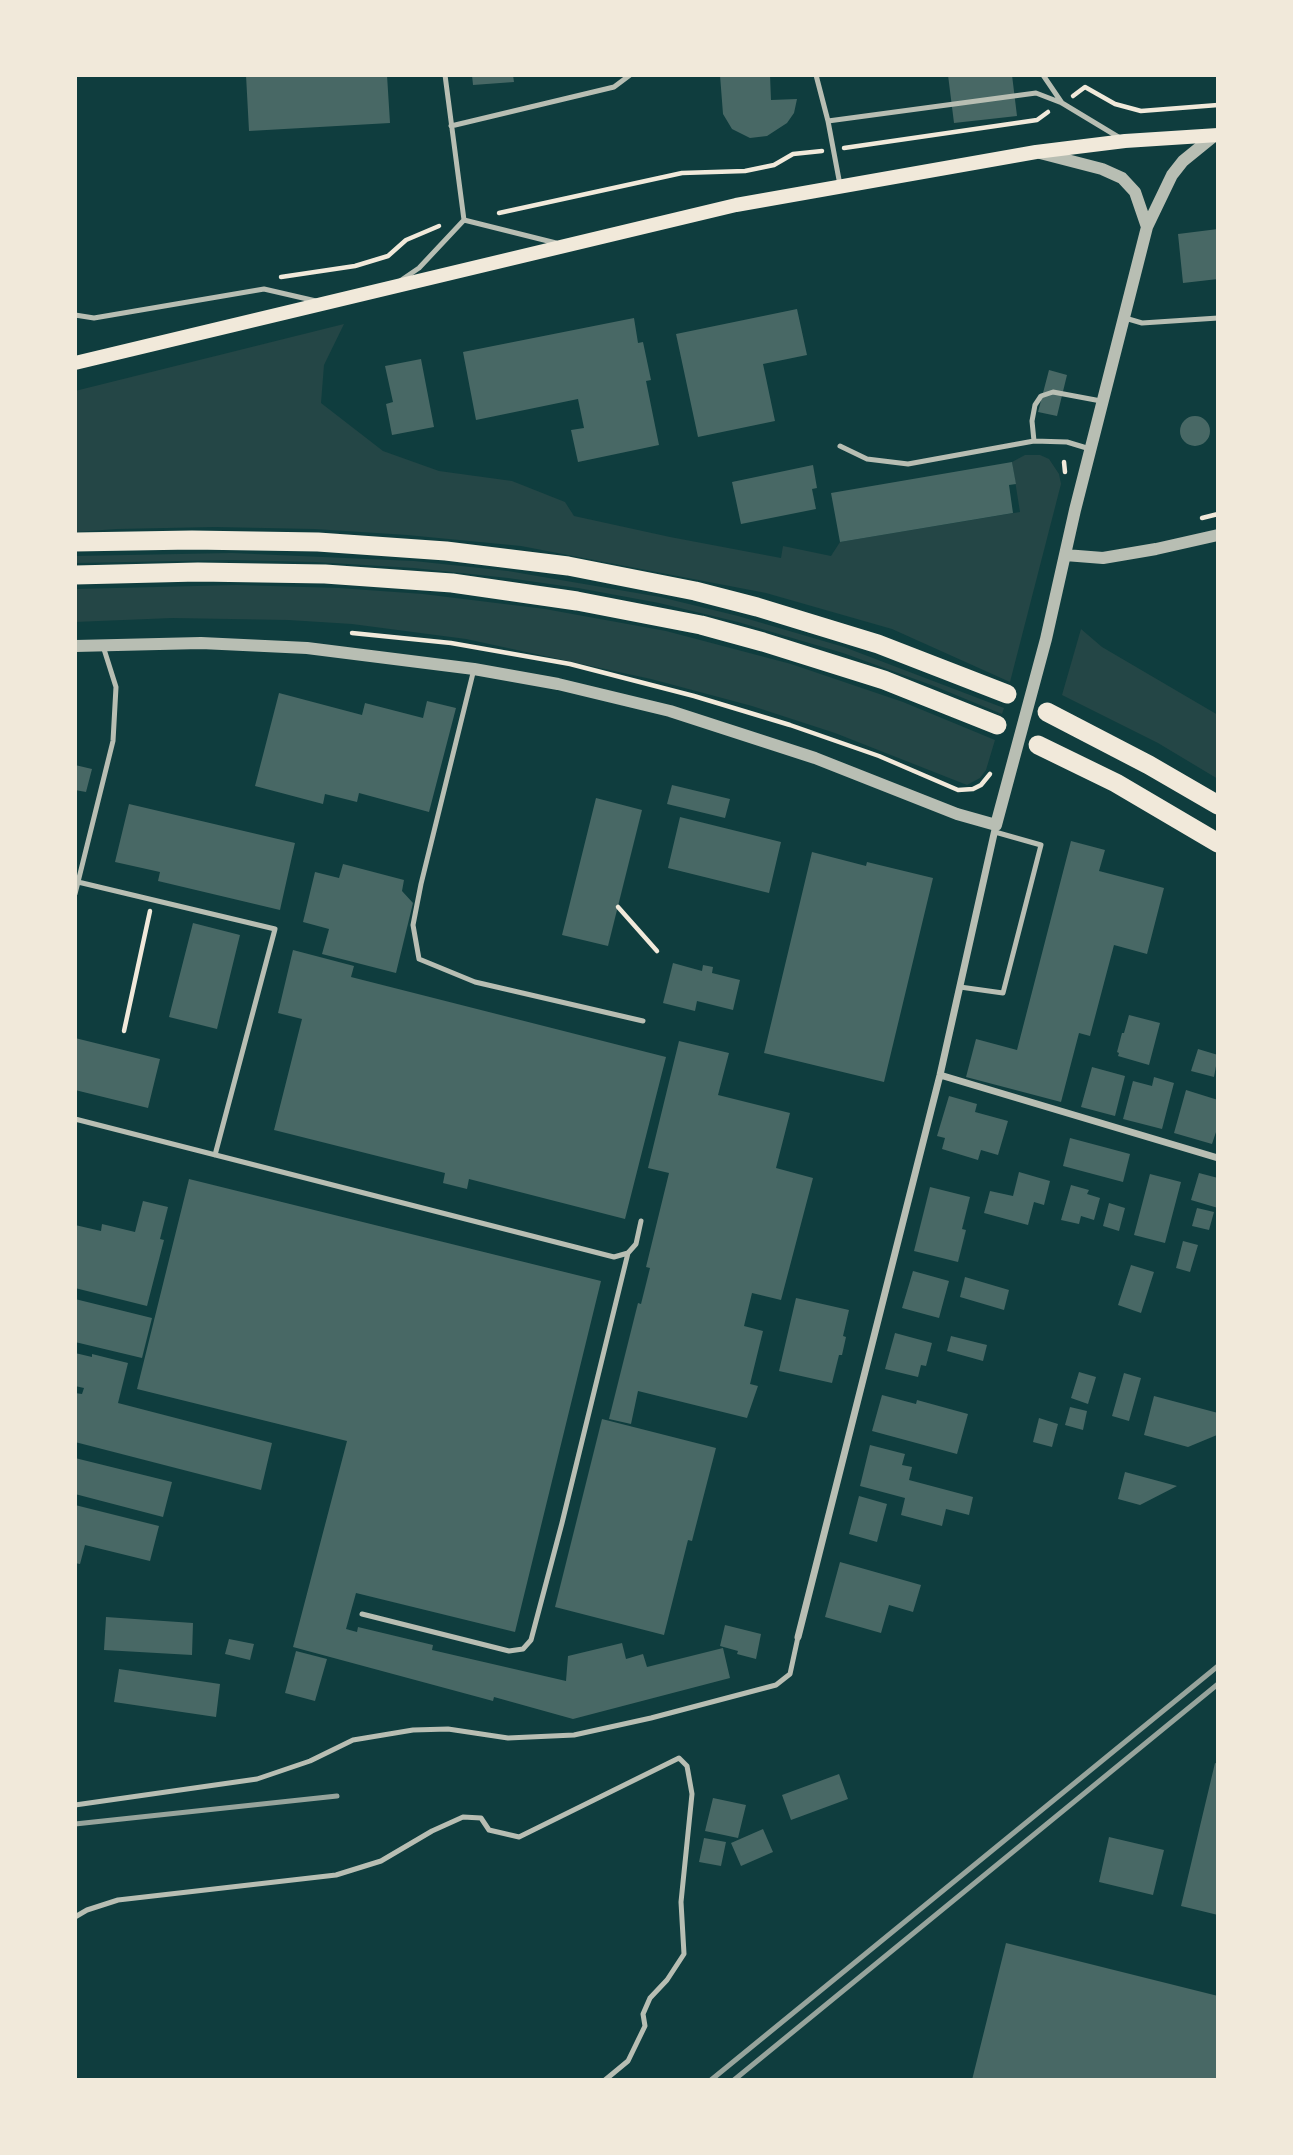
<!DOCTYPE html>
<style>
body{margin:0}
#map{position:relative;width:1293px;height:2155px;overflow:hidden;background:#0f3d3e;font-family:"IBM Plex Serif",serif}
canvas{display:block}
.frame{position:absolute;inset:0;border:77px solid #f1e9da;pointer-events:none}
</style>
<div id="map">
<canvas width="1293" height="2155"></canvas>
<div class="frame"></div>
</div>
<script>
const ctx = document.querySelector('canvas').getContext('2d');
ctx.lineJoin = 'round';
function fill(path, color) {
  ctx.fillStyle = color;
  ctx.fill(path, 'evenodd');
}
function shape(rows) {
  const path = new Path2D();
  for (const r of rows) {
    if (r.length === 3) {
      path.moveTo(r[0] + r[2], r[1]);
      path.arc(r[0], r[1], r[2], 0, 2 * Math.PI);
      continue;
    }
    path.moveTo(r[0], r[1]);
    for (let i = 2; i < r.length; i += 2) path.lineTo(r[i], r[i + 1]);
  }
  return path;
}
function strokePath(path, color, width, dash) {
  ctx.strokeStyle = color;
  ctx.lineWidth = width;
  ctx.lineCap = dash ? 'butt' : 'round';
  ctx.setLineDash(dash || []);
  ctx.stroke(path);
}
fill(shape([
 [344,324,324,365,321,403,383,451,439,471,512,481,565,502,574,516,670,537,781,558,783,546,831,556,840,542,1020,512,1012,462,1025,455,1040,455,1049,459,1059,474,1061,484,1010,682,892,629,766,593,521,546,407,535,314,529,215,527,117,529,75,532,75,391],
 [232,553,414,561,508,571,660,597,738,616,844,647,1004,708,1002,714,934,686,843,653,738,622,659,603,578,588,508,578,414,568,315,562,232,560,75,563,75,556],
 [237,585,339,588,423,594,545,609,666,631,791,664,903,702,995,740,986,770,980,778,967,785,835,733,752,706,651,679,466,639,352,624,288,620,172,618,75,622,75,589],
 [1081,629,1102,647,1218,715,1218,779,1158,743,1062,695]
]), '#244646');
fill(shape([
 [246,75,387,75,390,123,249,131],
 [472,75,513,75,514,82,473,85],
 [720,75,770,75,771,100,797,99,794,113,787,123,767,136,750,138,732,129,723,114],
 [948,75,1012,75,1017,116,954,123],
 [1218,229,1218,279,1183,283,1178,234],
 [797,309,807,355,763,364,775,421,698,437,676,334],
 [634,318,638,343,643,342,651,380,646,381,659,445,578,462,571,430,584,428,578,399,476,420,463,352],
 [421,359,434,427,392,435,386,404,393,402,385,366],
 [1049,370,1067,375,1057,416,1038,412],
 [1195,431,15],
 [1012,462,1016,484,1009,485,1013,513,840,542,831,493],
 [813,465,817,488,812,489,816,509,741,524,732,482],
 [279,693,362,715,365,703,423,718,427,701,456,708,429,812,359,793,357,802,325,794,323,804,255,786],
 [75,765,92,769,86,792,75,790],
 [672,785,730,799,725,818,667,804],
 [596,798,642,810,608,946,562,935],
 [129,804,295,843,280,910,158,881,160,872,115,862],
 [680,817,781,842,769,893,668,868],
 [1071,841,1105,850,1099,871,1164,888,1147,954,1114,945,1090,1036,1079,1033,1061,1102,966,1077,976,1039,1017,1050],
 [812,852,866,866,867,862,933,878,884,1082,764,1053],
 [343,864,404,880,402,891,413,903,396,973,322,954,329,929,303,922,315,872,339,878],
 [193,923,240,935,217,1029,169,1017],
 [293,950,354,966,351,977,666,1057,625,1219,469,1179,467,1189,443,1183,445,1173,274,1130,302,1019,278,1013],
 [673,963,702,971,703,965,713,967,712,973,740,980,733,1010,697,1001,695,1011,663,1003],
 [1129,1015,1160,1023,1149,1065,1118,1056,1119,1053,1117,1052,1122,1033,1124,1033],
 [75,1038,160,1059,148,1108,75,1090],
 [679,1041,729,1053,718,1095,790,1113,776,1168,813,1178,781,1300,752,1293,744,1326,763,1331,750,1384,758,1386,747,1418,638,1391,631,1424,609,1419,638,1303,641,1304,650,1268,646,1267,669,1173,648,1168],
 [1198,1049,1218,1055,1214,1077,1191,1071],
 [1092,1067,1125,1076,1115,1116,1081,1107],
 [1154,1077,1174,1083,1162,1129,1123,1119,1133,1081,1152,1086],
 [1186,1090,1218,1100,1218,1126,1212,1144,1174,1133],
 [949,1096,977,1104,975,1112,1008,1121,998,1155,981,1150,978,1160,942,1149,945,1138,937,1136],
 [1070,1138,1130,1154,1123,1182,1063,1166],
 [1019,1172,1050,1181,1044,1205,1034,1202,1028,1225,984,1213,990,1191,1013,1196],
 [1199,1173,1218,1178,1218,1208,1191,1200],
 [1150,1174,1181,1182,1165,1243,1134,1235],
 [189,1179,601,1281,515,1632,356,1593,346,1629,357,1632,358,1627,433,1645,432,1650,566,1681,568,1656,622,1643,626,1659,643,1654,647,1667,723,1648,730,1678,573,1719,494,1697,493,1701,293,1647,347,1441,137,1389],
 [1071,1185,1089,1190,1087,1194,1100,1198,1094,1220,1081,1216,1079,1224,1061,1220],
 [930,1187,970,1197,962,1229,966,1230,958,1262,914,1251],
 [143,1201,168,1207,160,1239,164,1240,147,1306,75,1288,75,1225,101,1231,102,1224,135,1232],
 [1109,1203,1125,1208,1119,1231,1103,1226],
 [1197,1208,1214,1212,1209,1230,1192,1226],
 [1183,1241,1198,1245,1190,1272,1176,1268],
 [1131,1265,1154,1272,1141,1313,1118,1305],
 [913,1271,949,1281,939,1318,902,1308],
 [965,1277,1009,1290,1004,1310,960,1297],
 [796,1298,849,1310,843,1336,846,1337,842,1355,839,1355,832,1383,779,1371],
 [75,1299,152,1318,142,1358,75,1342],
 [895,1333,932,1343,926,1366,921,1365,918,1377,885,1369],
 [951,1336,987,1345,983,1361,947,1351],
 [75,1353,92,1357,92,1354,128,1363,118,1403,272,1443,261,1490,75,1442,75,1393,82,1394,84,1388,75,1386],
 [1079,1372,1096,1377,1088,1404,1071,1398],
 [1124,1373,1141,1378,1129,1421,1112,1416],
 [882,1395,916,1404,917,1400,968,1414,957,1454,872,1431],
 [1154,1396,1218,1413,1217,1435,1188,1447,1144,1435],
 [1070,1407,1087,1411,1083,1430,1065,1425],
 [1039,1418,1058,1424,1052,1447,1033,1442],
 [602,1419,716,1448,692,1541,688,1540,664,1635,555,1607],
 [870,1445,905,1454,902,1465,912,1467,909,1480,973,1497,969,1515,946,1509,942,1526,901,1515,905,1498,860,1486],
 [75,1458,172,1482,163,1517,75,1494],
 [1125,1472,1177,1486,1140,1505,1118,1499],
 [859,1496,887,1504,877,1542,849,1534],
 [75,1505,159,1526,150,1561,85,1545,80,1564,75,1563],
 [840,1562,921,1585,913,1612,889,1605,881,1633,825,1617],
 [106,1617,193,1623,192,1655,104,1650],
 [725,1625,761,1634,756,1659,737,1654,738,1651,720,1646],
 [229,1639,254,1644,250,1660,225,1654],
 [296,1651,327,1659,315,1701,285,1693],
 [119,1669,220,1684,216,1717,114,1702],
 [1215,1763,1218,1764,1218,1915,1181,1906],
 [839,1774,848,1799,791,1820,782,1795],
 [713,1798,746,1805,738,1838,705,1831],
 [763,1829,773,1852,741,1866,731,1843],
 [1109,1837,1164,1850,1153,1895,1099,1882],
 [704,1838,726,1842,721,1866,699,1862],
 [1006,1943,1218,1996,1218,2080,972,2080]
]), '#486865');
strokePath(shape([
 [1073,96,1085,87,1115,104,1141,111,1218,105],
 [844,148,1037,120,1048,112],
 [499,213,682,173,745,171,774,165,793,154,822,151],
 [281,277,355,266,388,256,406,240,439,226],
 [1064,462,1065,472],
 [1202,518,1218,514],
 [352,633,451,643,570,664,694,696,790,725,879,756,958,790,973,789,981,785,990,774],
 [618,907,657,951],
 [124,1031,150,911]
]), '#f1e9da', 4.5);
strokePath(shape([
 [445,75,464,220],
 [816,75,828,121,840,185],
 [1043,75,1062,103],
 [828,121,1036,93,1062,103,1120,138],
 [451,126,614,87,630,75],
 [464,220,556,243],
 [400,281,419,268,464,220],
 [75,315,94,318,264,289,316,301],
 [1125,318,1142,323,1218,318],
 [1034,441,1032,421,1035,405,1041,396,1053,392,1101,401],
 [840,446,867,459,908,464,1034,441,1067,442,1090,449],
 [474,669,421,884,413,925,419,959,475,982,643,1021],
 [78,882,275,929,215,1155],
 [75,894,113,741,116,687,103,646],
 [960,987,1003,993,1041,845,995,832],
 [75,1119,614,1257,628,1253,636,1244,641,1221],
 [362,1614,509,1651,523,1649,531,1640,562,1523,628,1253],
 [75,1805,257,1779,310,1761,353,1740,413,1730,448,1729,508,1738,574,1735,651,1718,776,1685,790,1674,798,1637],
 [75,1917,87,1910,118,1900,336,1875,381,1861,432,1831,463,1817,481,1818,489,1830,519,1837,679,1758,687,1766,692,1794,681,1902,684,1954,667,1980,650,1998,643,2014,645,2026,628,2061,605,2080]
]), '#b8beb3', 5);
strokePath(shape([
 [940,1075,1218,1158],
 [798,1637,940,1075,996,825]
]), '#b8beb3', 7);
strokePath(shape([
 [1040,153,1102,169,1122,178,1135,192,1147,227],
 [1065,555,1103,558,1156,549,1218,535],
 [75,646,201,643,307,648,474,669,558,684,670,711,815,758,957,814,996,825,1046,639,1075,510,1147,227,1172,175,1183,161,1215,135]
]), '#b8beb3', 12);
strokePath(shape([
 [75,363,736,205,1036,152,1125,141,1218,135]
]), '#f1e9da', 14);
strokePath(shape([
 [75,542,192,540,318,542,446,551,568,566,695,591,757,607,878,644,1007,694],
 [75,575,198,572,325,574,452,583,577,601,701,625,763,642,884,680,997,725],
 [1047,712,1149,765,1218,805],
 [1038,745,1116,783,1218,843]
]), '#f1e9da', 19);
strokePath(shape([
 [75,1824,337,1796],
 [711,2080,1218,1666],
 [734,2080,1218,1684]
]), '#97a49c', 5);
</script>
